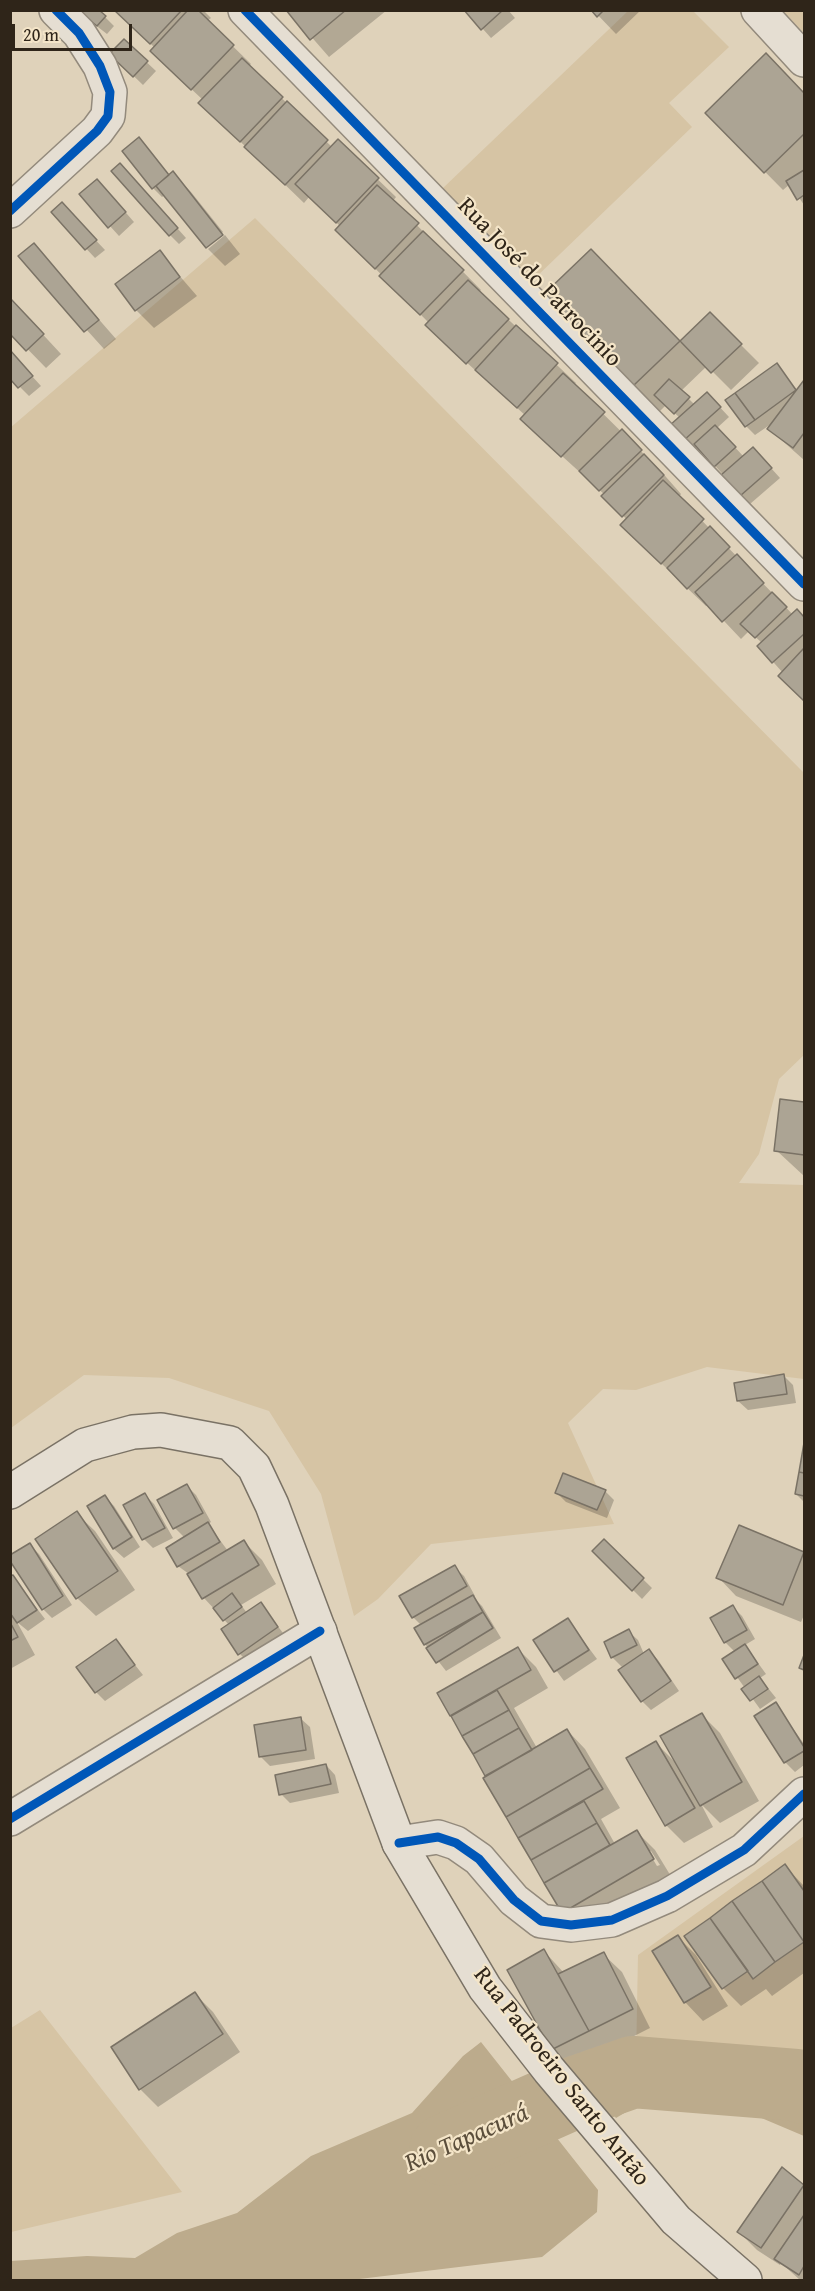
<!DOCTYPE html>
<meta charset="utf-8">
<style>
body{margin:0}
#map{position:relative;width:815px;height:2291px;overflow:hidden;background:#dfd2ba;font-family:"Gentium Book Plus",serif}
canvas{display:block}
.frame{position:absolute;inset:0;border:12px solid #2f2519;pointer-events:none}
.scale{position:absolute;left:12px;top:24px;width:120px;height:27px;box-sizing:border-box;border:3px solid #2f2519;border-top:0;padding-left:8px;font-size:18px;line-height:21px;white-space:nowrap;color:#2f2519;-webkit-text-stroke:4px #f4e5c8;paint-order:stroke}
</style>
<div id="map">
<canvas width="815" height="2291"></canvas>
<div class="frame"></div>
<div class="scale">20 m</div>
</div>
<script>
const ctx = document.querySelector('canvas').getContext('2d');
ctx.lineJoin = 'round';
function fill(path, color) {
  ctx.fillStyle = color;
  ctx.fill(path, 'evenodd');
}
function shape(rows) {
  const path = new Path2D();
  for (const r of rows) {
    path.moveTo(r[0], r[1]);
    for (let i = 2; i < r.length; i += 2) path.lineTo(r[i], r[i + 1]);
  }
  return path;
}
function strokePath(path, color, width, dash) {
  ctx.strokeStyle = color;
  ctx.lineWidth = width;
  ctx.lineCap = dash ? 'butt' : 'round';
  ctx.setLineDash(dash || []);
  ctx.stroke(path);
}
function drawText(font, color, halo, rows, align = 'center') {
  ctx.font = font + ' "Gentium Book Plus",serif';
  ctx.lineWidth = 4.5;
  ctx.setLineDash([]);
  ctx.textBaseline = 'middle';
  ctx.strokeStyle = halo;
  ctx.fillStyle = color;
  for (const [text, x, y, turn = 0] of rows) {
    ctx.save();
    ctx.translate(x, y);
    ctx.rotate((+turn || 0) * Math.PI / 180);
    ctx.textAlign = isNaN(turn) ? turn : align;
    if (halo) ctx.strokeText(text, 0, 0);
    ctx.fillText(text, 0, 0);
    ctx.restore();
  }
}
fill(shape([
 [628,11,693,11,729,47,669,103,692,127,533,280,443,188],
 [783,11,804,11,804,33],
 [255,218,804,773,804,1055,779,1079,759,1154,739,1183,804,1185,804,1379,707,1367,636,1390,603,1389,568,1423,614,1524,431,1544,378,1599,354,1616,321,1494,269,1411,169,1378,84,1375,11,1428,10,428],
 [804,1836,804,2071,791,2067,636,2057,638,1955],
 [40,2010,182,2192,11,2232,11,2028]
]), '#d6c4a4');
fill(shape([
 [481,2042,598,2190,597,2212,542,2257,351,2280,11,2280,11,2261,87,2256,135,2258,177,2233,237,2213,311,2156,412,2113,463,2056],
 [636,2057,791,2067,804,2071,804,2136,752,2114,669,2104,641,2103,616,2118,577,2071]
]), '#bcab8c');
fill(shape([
 [116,10,203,10,211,18,207,21,251,64,249,66,300,116,332,147,338,141,396,197,393,201,481,290,479,292,576,383,574,385,659,469,681,494,679,497,781,602,793,615,797,611,804,619,804,700,780,676,783,673,759,646,762,643,749,631,741,639,708,604,706,606,640,543,627,520,605,495,541,437,526,416,445,343,429,323,355,248,340,226,309,197,304,203,219,121,203,100,170,69,155,48],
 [288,10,387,10,329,57],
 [466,10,508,10,515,18,491,38],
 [593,10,641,10,616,34],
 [81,14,105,17,114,26,107,34],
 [124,41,156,71,143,85,111,54],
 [766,55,804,94,804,170,801,173,804,172,804,205,790,184,783,190,707,113],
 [139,139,170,176,173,173,191,192,223,232,207,246,165,195,162,197,153,188],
 [129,174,186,238,179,244,170,235],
 [106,190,134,222,119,236,81,194],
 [53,213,71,214,105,250,95,258],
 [225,235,240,254,225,266,208,249],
 [34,245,116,339,104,349,20,256],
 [159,252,197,296,154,328,136,310],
 [616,277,681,343,710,314,759,363,731,390,707,366,681,391,695,405,716,403,729,417,717,428,744,457,762,458,780,478,750,504,697,446,694,449,685,440,680,418,666,405,660,411,546,295],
 [10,299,61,354,46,368,10,331],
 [10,352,41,386,29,396,10,377],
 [776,365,798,391,804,383,804,460,769,429,774,422,755,435,746,426],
 [782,1101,804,1104,804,1176,776,1150],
 [784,1376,793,1385,796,1403,748,1410,738,1401],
 [804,1451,804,1502,796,1494],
 [187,1486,196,1495,211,1522,208,1524,228,1551,244,1542,262,1560,276,1584,241,1605,247,1613,261,1604,286,1637,249,1663,240,1654,229,1625,204,1598,189,1574,178,1566,185,1538,175,1528],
 [605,1491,614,1500,607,1518,566,1502,557,1493],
 [145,1495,154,1504,173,1538,153,1548,144,1539,125,1506],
 [105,1497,114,1506,140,1547,124,1558,114,1549,89,1507],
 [76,1513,95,1531,135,1590,96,1616,77,1598],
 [739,1527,804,1554,804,1615,801,1622,736,1596,718,1577],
 [604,1541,652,1588,642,1599,594,1551],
 [30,1545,39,1554,72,1605,52,1618,43,1609],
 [454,1567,464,1576,475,1596,473,1597,482,1606,501,1638,446,1671,425,1644,417,1629,422,1626,413,1617],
 [13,1577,45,1619,28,1631,17,1622,35,1655,10,1669,10,1578],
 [733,1607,742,1616,755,1639,745,1645,766,1674,760,1678,776,1698,760,1709,724,1659,735,1652,725,1642],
 [568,1620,597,1659,564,1681,535,1641],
 [628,1631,638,1640,644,1654,649,1650,658,1660,679,1691,651,1710,642,1701,623,1668,612,1657],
 [116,1641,143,1675,105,1701,96,1692],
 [518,1649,536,1667,548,1688,514,1708,537,1748,567,1730,585,1749,620,1808,601,1819,615,1844,637,1832,655,1850,672,1878,582,1931,563,1912,439,1694],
 [648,1851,651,1851,660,1865,657,1866],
 [776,1704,804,1744,804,1765,795,1772,786,1763,756,1717],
 [702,1715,720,1733,759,1801,720,1823,701,1804,713,1827,684,1843,666,1825,655,1742,677,1764],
 [300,1718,310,1727,315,1759,270,1766,261,1757],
 [326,1765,335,1775,339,1793,290,1803,281,1794],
 [785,1866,804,1886,804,1973,772,1996,766,1989,741,2006,723,1988],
 [678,1937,696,1955,728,2006,703,2021,685,2002],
 [544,1951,564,1973,603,1954,622,1972,650,2028,571,2068,553,2050],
 [195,1994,213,2012,240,2052,158,2107,140,2089],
 [782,2169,804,2185,804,2280,800,2280,781,2263,780,2265,757,2250,739,2232]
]), '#0003');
strokePath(shape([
 [445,2150,576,2092,633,2072,796,2085,804,2088]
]), '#bcab8c', 72);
const building = shape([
 [77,10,99,10,106,16,97,26,77,10],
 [114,10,182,10,150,44,114,10],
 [188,10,198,10,234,45,191,90,150,51,188,10],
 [286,10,346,10,310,40,286,10],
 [464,10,503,10,481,30,464,10],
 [591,10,604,10,597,17,591,10],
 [124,39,148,61,133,77,109,54,124,39],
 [766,53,804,93,804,134,764,173,705,113,766,53],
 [242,58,283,97,240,142,198,103,242,58],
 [287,101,328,140,285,185,244,147,287,101],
 [139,137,169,175,152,189,122,151,139,137],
 [338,139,379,178,336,223,295,184,338,139],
 [120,163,178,228,169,236,111,171,120,163],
 [804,170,804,195,797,200,786,181,804,170],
 [173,171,223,235,206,248,156,186,173,171],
 [97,179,126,212,108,228,79,194,97,179],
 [377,185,419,223,375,269,335,230,377,185],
 [62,202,97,240,85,250,51,212,62,202],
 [423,231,464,270,420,315,379,276,423,231],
 [34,243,99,320,84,332,18,256,34,243],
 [591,249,680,341,633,386,544,294,591,249],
 [160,250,180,277,135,311,115,284,160,250],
 [468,280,509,319,466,364,425,325,468,280],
 [10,298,44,334,26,351,10,334,10,298],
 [710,312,742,344,711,373,680,341,710,312],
 [516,325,558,363,517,408,475,370,516,325],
 [10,350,33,376,18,388,10,379,10,350],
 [777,363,796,390,755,420,735,393,777,363],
 [563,373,605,412,561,457,520,419,563,373],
 [669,379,690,397,674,414,654,395,669,379],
 [804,380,804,433,793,448,767,429,804,380],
 [707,392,721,407,683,441,669,426,707,392],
 [735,393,755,420,745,427,725,400,735,393],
 [715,425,736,447,714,467,694,444,715,425],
 [622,429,642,450,599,491,579,471,622,429],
 [753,447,772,468,740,496,721,475,753,447],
 [644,454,664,475,622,517,601,496,644,454],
 [663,480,704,519,661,564,620,525,663,480],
 [710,526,730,547,687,589,667,568,710,526],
 [737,554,764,583,722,622,695,592,737,554],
 [772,592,787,607,755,638,740,624,772,592],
 [797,609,804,617,804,634,772,663,757,646,797,609],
 [804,648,804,701,778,676,804,648],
 [780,1099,804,1102,804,1155,774,1151,780,1099],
 [784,1374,787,1394,737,1401,734,1383,784,1374],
 [804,1443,804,1473,799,1472,804,1443],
 [799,1472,804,1473,804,1496,795,1494,799,1472],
 [563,1473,606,1490,597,1510,555,1493,563,1473],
 [187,1484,203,1513,173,1529,157,1500,187,1484],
 [145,1493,165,1528,142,1540,123,1505,145,1493],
 [105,1495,132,1537,113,1549,87,1506,105,1495],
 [77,1511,118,1571,76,1599,35,1539,77,1511],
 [208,1522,220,1542,177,1567,166,1548,208,1522],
 [739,1525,804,1552,783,1605,716,1578,739,1525],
 [604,1539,644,1578,632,1591,592,1551,604,1539],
 [244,1540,259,1565,202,1599,187,1574,244,1540],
 [30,1543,63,1596,42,1610,10,1561,10,1555,30,1543],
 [455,1565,467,1586,412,1618,399,1596,455,1565],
 [13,1575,37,1610,17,1623,10,1613,10,1576,13,1575],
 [232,1593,242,1607,223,1621,213,1608,232,1593],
 [473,1595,483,1612,424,1645,414,1628,473,1595],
 [261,1602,278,1627,238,1655,221,1629,261,1602],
 [733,1605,747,1630,724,1643,710,1618,733,1605],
 [483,1612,493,1628,436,1663,426,1648,483,1612],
 [568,1618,589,1650,554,1672,533,1640,568,1618],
 [10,1622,18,1637,10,1641,10,1622],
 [629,1629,637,1645,611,1658,604,1642,629,1629],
 [116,1639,135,1665,95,1693,76,1667,116,1639],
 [745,1644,758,1664,735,1679,722,1659,745,1644],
 [518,1647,531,1670,450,1716,437,1693,518,1647],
 [649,1649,671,1681,641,1702,618,1670,649,1649],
 [804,1655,804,1670,799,1668,804,1655],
 [759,1676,768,1689,750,1701,741,1689,759,1676],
 [497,1690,509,1710,462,1736,451,1716,497,1690],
 [776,1702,804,1747,804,1751,784,1763,754,1716,776,1702],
 [509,1710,519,1728,473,1754,462,1736,509,1710],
 [702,1713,742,1782,700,1806,660,1736,702,1713],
 [301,1717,306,1750,259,1757,254,1725,301,1717],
 [519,1728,532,1750,485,1776,473,1754,519,1728],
 [567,1729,590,1768,506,1817,483,1778,567,1729],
 [656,1741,695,1808,665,1826,626,1758,656,1741],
 [326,1764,331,1784,279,1795,275,1775,326,1764],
 [590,1768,603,1789,518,1838,506,1817,590,1768],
 [584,1801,597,1823,531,1860,518,1838,584,1801],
 [597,1823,610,1845,544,1883,531,1860,597,1823],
 [637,1830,654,1859,562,1913,544,1883,637,1830],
 [785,1864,804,1891,804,1942,762,1881,785,1864],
 [762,1881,804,1942,775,1962,732,1901,762,1881],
 [732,1901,775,1962,753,1979,710,1918,732,1901],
 [710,1918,748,1971,722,1989,684,1936,710,1918],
 [678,1935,711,1987,684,2003,652,1951,678,1935],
 [544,1949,589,2031,551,2050,507,1970,544,1949],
 [604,1952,633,2009,589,2031,558,1974,604,1952],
 [195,1992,223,2034,139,2090,111,2047,195,1992],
 [782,2167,804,2185,761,2248,737,2232,782,2167],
 [804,2215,804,2266,799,2275,774,2259,804,2215]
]);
fill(building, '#aca494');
strokePath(building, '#7a7265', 1.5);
const minor = shape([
 [245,10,804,584],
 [10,211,97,131,108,116,110,92,100,66,79,33,56,10],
 [10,1819,320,1631]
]);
const tertiary = shape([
 [758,10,804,60],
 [399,1843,438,1837,456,1843,479,1859,514,1900,541,1921,571,1925,612,1920,667,1896,744,1850,804,1794]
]);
const secondary = shape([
 [10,1492,85,1445,133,1432,161,1430,230,1443,254,1467,272,1505,399,1843,485,1988,549,2070,676,2220,745,2280]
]);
strokePath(minor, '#938a7c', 36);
strokePath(tertiary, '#938a7c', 36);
strokePath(secondary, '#7a7265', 36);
strokePath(minor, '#e5ded2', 33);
strokePath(tertiary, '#e5ded2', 33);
strokePath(secondary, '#e5ded2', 33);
strokePath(shape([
 [245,10,804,584],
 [10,211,97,131,108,116,110,92,100,66,79,33,56,10],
 [10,1819,320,1631],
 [399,1843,438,1837,456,1843,479,1859,514,1900,541,1921,571,1925,612,1920,667,1896,744,1850,804,1794]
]), '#0057b8', 9);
drawText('24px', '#2f2519', '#f4e5c8', [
 ["Rua José do Patrocinio",539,283,46],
 ["Rua Padroeiro Santo Antão",561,2077,52]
]);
drawText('italic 26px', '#5b4e3b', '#f4e5c8', [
 ["Rio Tapacurá",467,2139,-24]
]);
</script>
